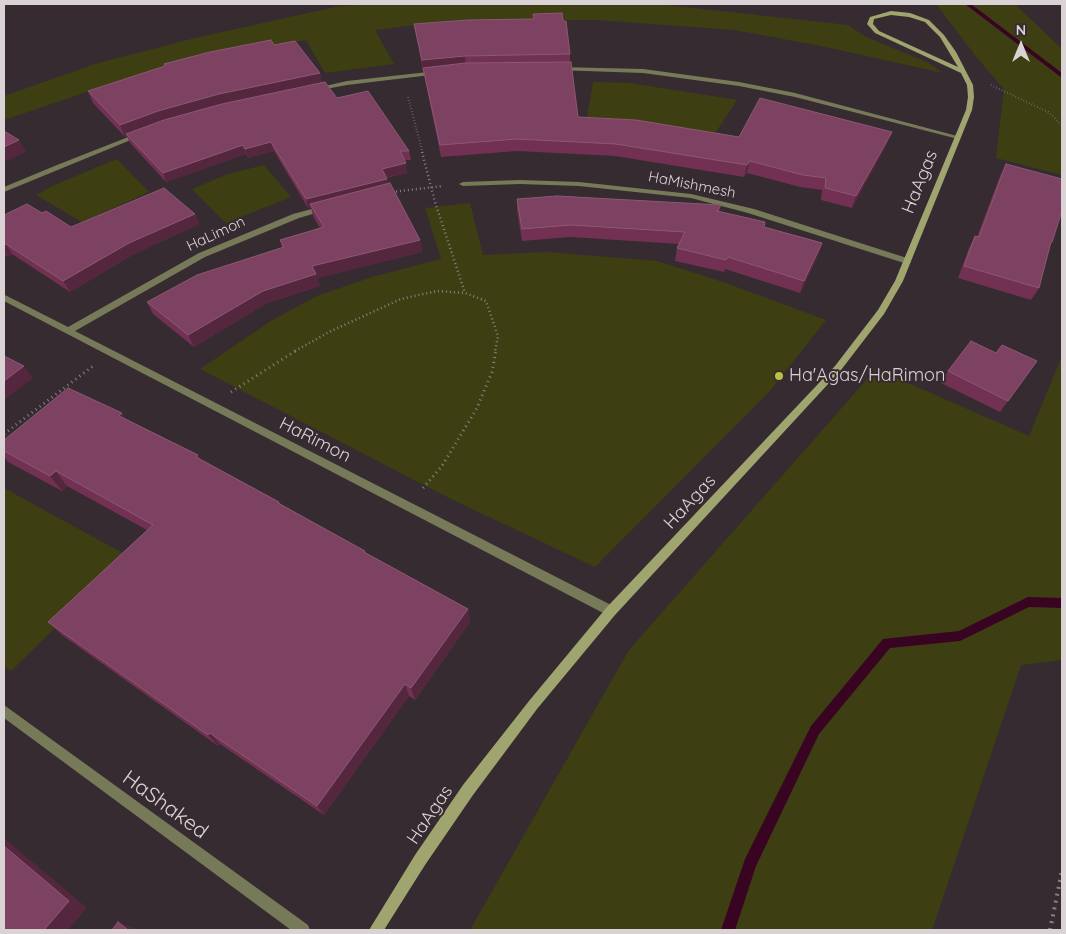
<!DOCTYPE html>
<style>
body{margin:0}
#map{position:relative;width:1066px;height:934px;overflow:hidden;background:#362b30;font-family:Quicksand,sans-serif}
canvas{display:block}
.frame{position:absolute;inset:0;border:5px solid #dad3d6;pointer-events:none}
.north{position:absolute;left:996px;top:20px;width:50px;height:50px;-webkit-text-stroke:4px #362b30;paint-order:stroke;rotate:0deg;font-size:14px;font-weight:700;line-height:20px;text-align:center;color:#dad3d6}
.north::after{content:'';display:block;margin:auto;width:18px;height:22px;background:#dad3d6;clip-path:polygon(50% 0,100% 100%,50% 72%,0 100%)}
</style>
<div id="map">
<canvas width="1066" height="934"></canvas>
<div class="frame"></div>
<div class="north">N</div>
</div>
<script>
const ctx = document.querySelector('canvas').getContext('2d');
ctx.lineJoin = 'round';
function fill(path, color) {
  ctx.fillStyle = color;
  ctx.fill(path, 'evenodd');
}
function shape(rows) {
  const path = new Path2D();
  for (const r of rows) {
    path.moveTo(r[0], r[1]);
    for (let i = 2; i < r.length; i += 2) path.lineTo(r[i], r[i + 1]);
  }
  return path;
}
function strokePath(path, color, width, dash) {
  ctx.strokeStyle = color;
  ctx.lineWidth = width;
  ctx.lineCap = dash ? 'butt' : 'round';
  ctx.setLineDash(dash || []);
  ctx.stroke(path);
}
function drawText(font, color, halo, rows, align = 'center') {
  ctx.font = font + ' Quicksand,sans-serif';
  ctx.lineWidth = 4;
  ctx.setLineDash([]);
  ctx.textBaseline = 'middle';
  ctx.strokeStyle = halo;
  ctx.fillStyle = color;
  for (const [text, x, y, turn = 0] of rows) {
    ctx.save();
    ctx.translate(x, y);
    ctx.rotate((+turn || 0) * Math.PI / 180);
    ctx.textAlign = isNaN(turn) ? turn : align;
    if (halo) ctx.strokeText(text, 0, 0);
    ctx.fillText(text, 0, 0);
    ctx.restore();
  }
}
fill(shape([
 [367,4,658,4,848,25,866,37,929,63,943,73,821,46,734,30,597,20,447,21,375,30,394,64,325,73,306,40,221,54,128,78,4,120,4,96,95,64,195,38,335,7],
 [936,4,1015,4,1062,49,1062,175,996,158,1004,89,978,59],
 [593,82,630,83,737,100,714,135,641,121,587,117],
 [117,159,149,192,82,222,36,195,52,186],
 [264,165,291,197,226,223,192,189,228,174],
 [470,203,483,255,546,252,657,261,726,283,826,320,770,391,595,567,449,498,200,369,271,321,317,296,372,277,441,259,425,208],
 [1062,356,1062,660,1021,665,932,930,470,930,629,650,876,369,1029,436],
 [4,488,128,556,11,671,4,666]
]), '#3d3f12');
fill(shape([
 [965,4,971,4,1062,73,1062,78,965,4],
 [1028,597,1062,598,1062,608,1029,607,960,641,890,648,819,734,756,866,735,930,721,930,745,859,811,726,883,639,959,631,1028,597]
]), '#380422');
strokePath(shape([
 [991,85,1048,112,1062,125],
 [408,97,423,154]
]), '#898084', 2, [0.5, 2.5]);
strokePath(shape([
 [422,152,435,202,465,293],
 [392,192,443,186],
 [295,351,331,331,401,299,437,291,465,293,486,301,498,336,495,351]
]), '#898084', 2.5, [1, 3]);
strokePath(shape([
 [231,392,297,350],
 [4,434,93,366],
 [423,488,442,466,477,408,492,372,496,350]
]), '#898084', 3, [1, 4]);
strokePath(shape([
 [1050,930,1062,871]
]), '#898084', 4, [2, 5]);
fill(shape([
 [558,67,643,69,739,82,795,93,961,137,958,139,795,97,739,86,643,73,556,70,555,69,558,67],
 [437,71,440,73,439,74,347,85,315,91,312,89,347,81,437,71],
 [141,132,144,134,143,135,4,192,4,187,57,165,141,132],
 [520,180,579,182,691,194,754,209,910,259,911,261,910,263,904,263,748,213,691,198,579,186,520,184,463,186,459,184,463,182,520,180],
 [323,206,327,208,326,210,299,218,205,257,75,331,615,607,617,611,615,615,611,616,607,615,4,301,4,295,7,296,68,327,199,253,293,214,323,206],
 [4,705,308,925,310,930,291,930,4,718,4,705]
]), '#777a59');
fill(shape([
 [891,11,910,13,929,20,944,35,956,52,973,85,974,97,972,110,903,281,884,314,841,370,615,615,537,709,473,795,425,865,384,930,369,930,415,855,463,785,529,701,607,607,835,366,878,310,895,281,966,110,968,97,967,85,961,73,875,33,867,24,870,17,891,11],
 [891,15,909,17,925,22,940,37,958,67,879,31,873,24,874,19,891,15]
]), '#a0a46e');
fill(shape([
 [563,21,570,54,570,62,578,117,739,137,887,144,852,208,821,200,822,190,800,187,747,173,744,177,615,156,517,151,441,157,425,79,424,71,423,71,416,35,414,24],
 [274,45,320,73,322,83,337,98,409,151,411,160,404,160,407,173,386,178,388,184,420,240,422,252,317,278,320,286,267,303,194,347,153,314,147,302,282,248,280,240,320,228,313,216,311,208,308,208,274,151,248,158,246,154,166,182,130,143,127,136,125,137,93,103,88,91,165,67,164,64],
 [1006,164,1052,242,1049,247,1039,288,1031,300,958,278,969,248,975,236,977,237,1000,176],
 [517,199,721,205,719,212,764,227,822,243,818,256,800,293,725,269,724,272,675,261,677,248,679,244,570,237,522,241,517,211],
 [42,213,71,227,195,214,199,224,134,254,70,292,12,254,8,257,4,254,4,215],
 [996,353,1037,361,1000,412,941,383,948,371],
 [122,413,126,419,198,455,199,458,279,502,281,504,366,553,468,609,470,622,415,700,409,696,324,815,220,744,218,746,62,635,48,622,147,530,67,486,62,491,8,462,4,457,4,440]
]), '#723053');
fill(shape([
 [465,56,466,67,423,71,422,60],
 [320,73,322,84,126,134,127,136,125,137,120,125,158,111,219,94],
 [892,132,887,144,852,208,856,196],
 [19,140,26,152,4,162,4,147],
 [271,142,274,151,248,158,245,149],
 [243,145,246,154,166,182,163,173],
 [750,161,747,173,744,177,747,165],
 [406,163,407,173,383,178,382,169],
 [387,179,388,188,310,204,311,208,308,208,306,199],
 [195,214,199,224,134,254,70,292,63,281,129,243],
 [420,240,422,252,317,278,320,286,267,303,194,347,188,335,263,291,312,266],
 [822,243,818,256,800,293,804,281],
 [6,244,12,254,8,257,4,251,4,245],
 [24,366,33,378,4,400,4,381],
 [122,413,132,429,119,416],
 [56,471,67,486,62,491,50,476],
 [468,609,470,622,415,700,411,688],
 [405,684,409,696,324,815,317,806],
 [210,733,220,744,218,746,208,735],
 [4,838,87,908,68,930,44,930,4,846],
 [118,922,134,928,137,930,128,930]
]), '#55273f');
const building = shape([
 [562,13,563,21,566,21,570,54,465,56,422,60,414,24,468,20,534,19,533,14,562,13],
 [271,40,274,45,295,41,320,73,219,94,158,111,120,125,88,91,165,66,164,64,210,52,271,40],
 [571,62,578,117,636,120,739,137,760,98,892,132,856,196,825,188,826,178,803,175,750,161,747,165,616,144,517,139,440,145,423,68,465,63,571,62],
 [325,82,337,98,368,91,409,151,400,151,406,163,382,169,387,179,306,199,271,142,245,149,243,145,163,173,126,134,164,120,222,104,325,82],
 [4,131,19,140,4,147,4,131],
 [1006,164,1062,179,1062,211,1052,242,1051,242,1039,288,964,266,975,236,979,237,1006,164],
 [390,183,420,240,312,266,316,274,263,291,188,335,147,302,197,275,284,247,280,240,324,227,310,204,390,183],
 [164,188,195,214,129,243,63,281,6,244,4,245,4,215,27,204,42,213,46,211,71,227,164,188],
 [557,196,721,205,717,211,765,222,764,227,822,243,804,281,728,257,726,260,677,248,685,232,570,225,522,229,517,199,557,196],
 [971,341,996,353,1002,345,1037,361,1008,401,948,371,971,341],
 [4,356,24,366,4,381,4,356],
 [68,388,122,413,119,416,198,455,196,457,279,502,278,503,365,551,364,552,468,609,411,688,405,684,317,806,210,733,208,735,48,622,153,525,56,471,50,476,4,451,4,440,68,388],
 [4,846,69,901,44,930,4,930,4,846],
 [118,922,128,930,112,930,118,922]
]);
fill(building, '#7d4261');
strokePath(building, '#8c5873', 1);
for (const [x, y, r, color] of [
 [779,376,5,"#bac045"]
]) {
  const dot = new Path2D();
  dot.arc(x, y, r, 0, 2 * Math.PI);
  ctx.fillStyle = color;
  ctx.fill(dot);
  strokePath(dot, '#362b30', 2);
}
drawText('15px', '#dad3d6', '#362b30', [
 ["HaMishmesh",692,185,11],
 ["HaLimon",216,234,-25]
]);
drawText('18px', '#dad3d6', '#362b30', [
 ["HaAgas",920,182,-68],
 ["HaRimon",315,440,27],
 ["HaAgas",690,502,-47],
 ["HaAgas",430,815,-56]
]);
drawText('18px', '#dad3d6', '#362b30', [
 ["Ha'Agas/HaRimon",789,376]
], 'left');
drawText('21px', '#dad3d6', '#362b30', [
 ["HaShaked",165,805,36]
]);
</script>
